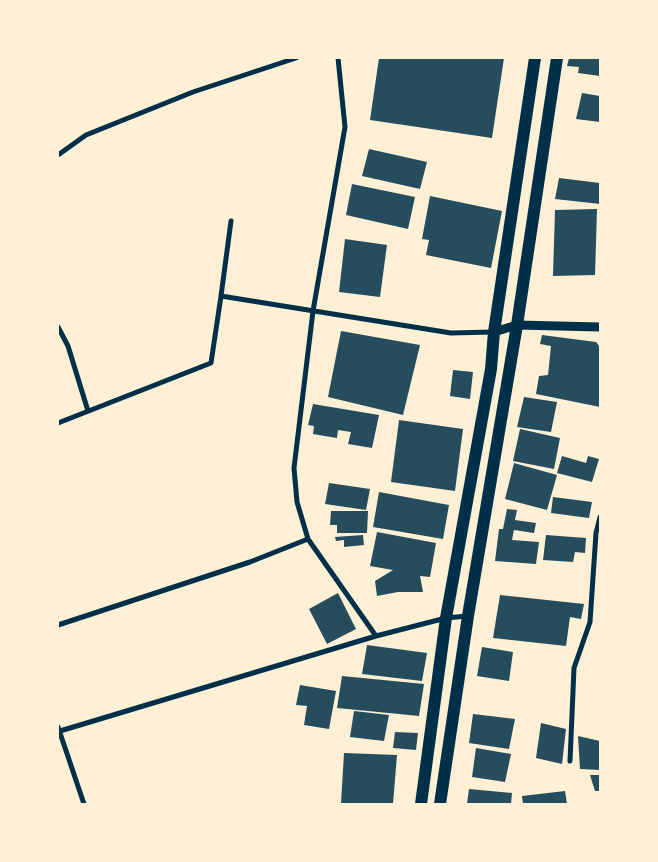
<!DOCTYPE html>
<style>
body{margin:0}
#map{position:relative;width:658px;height:862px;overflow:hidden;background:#fdf0d5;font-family:"PT Sans Narrow",sans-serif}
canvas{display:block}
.frame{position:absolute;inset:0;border:59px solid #fdf0d5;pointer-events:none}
</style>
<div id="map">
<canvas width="658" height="862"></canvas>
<div class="frame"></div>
</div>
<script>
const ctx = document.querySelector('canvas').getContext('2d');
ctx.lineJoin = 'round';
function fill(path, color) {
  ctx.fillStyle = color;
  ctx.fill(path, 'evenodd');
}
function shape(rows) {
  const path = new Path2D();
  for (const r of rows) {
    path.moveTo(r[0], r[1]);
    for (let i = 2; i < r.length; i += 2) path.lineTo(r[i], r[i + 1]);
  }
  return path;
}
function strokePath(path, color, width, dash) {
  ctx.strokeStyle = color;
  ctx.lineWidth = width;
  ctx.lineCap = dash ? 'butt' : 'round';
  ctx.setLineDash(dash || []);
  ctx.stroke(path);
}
fill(shape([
 [379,58,504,58,492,138,370,120],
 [569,58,600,58,600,76,578,73,579,67,567,66],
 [582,93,600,96,600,122,576,119],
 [369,149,427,162,420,189,362,176],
 [559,178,600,183,600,204,555,199],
 [352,184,415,197,408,229,346,215],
 [430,196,502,211,491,268,426,255,429,240,422,239],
 [597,209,595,275,553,276,555,210],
 [345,239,387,245,380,297,339,292],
 [341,331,420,345,403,415,328,397],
 [542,335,596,342,600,347,600,407,536,394,539,376,548,375,551,346,540,344],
 [453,370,473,372,470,399,450,396],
 [524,397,557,402,551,432,517,427],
 [313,404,379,415,372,448,348,444,351,432,338,430,337,438,313,434,314,426,308,425],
 [399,420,463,429,455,491,391,482],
 [520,429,560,438,554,469,513,461],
 [562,456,586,463,588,456,599,459,592,482,557,473],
 [514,463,557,475,547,510,505,499],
 [329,483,370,489,366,510,325,504],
 [379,492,449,505,443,539,373,527],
 [553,497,592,502,589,518,551,513],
 [507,509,517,510,515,520,536,523,534,533,514,530,512,540,539,542,536,564,495,561,499,529,503,529],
 [331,511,368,511,367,533,337,533,337,525,330,525],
 [377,532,436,543,430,577,420,576,423,592,398,592,377,596,375,581,393,570,370,566],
 [363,535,364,545,344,547,344,540,336,541,335,537],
 [546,535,586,538,585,553,575,552,573,562,543,560],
 [338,593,356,629,327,644,309,609],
 [500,595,584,604,581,619,570,617,566,646,493,638],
 [367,645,427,653,422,681,362,674],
 [482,647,513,652,509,681,477,676],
 [342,676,424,684,419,716,337,708],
 [300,685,336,691,329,729,304,725,307,706,296,705],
 [354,711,389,715,384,741,350,737],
 [473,714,515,719,509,749,469,743],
 [541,723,566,729,562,764,536,758],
 [395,732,418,733,416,750,393,748],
 [578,736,600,741,600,770,580,769],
 [476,748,511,754,505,782,472,777],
 [344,753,397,755,393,804,341,803],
 [590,775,600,775,600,791,595,791],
 [469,789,512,793,511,804,467,804],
 [565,791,567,804,523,804,522,796]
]), '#264d5e');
strokePath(shape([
 [338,58,345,127,313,311,294,468,297,502,308,539,376,636],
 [58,155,86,135,193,92,296,58],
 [221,296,231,221],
 [58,327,68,346,88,411],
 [58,423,211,363,221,296,451,333,494,332],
 [58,625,250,562,308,539],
 [58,727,84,804],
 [60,731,376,636,446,618,467,616],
 [570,761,574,668,590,622,596,533,600,517]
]), '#003049', 5);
strokePath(shape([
 [494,332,517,325,600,327]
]), '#003049', 9);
strokePath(shape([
 [421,804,446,618,491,369,494,332,535,58],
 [440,804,468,616,517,325,557,58]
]), '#003049', 12);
</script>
